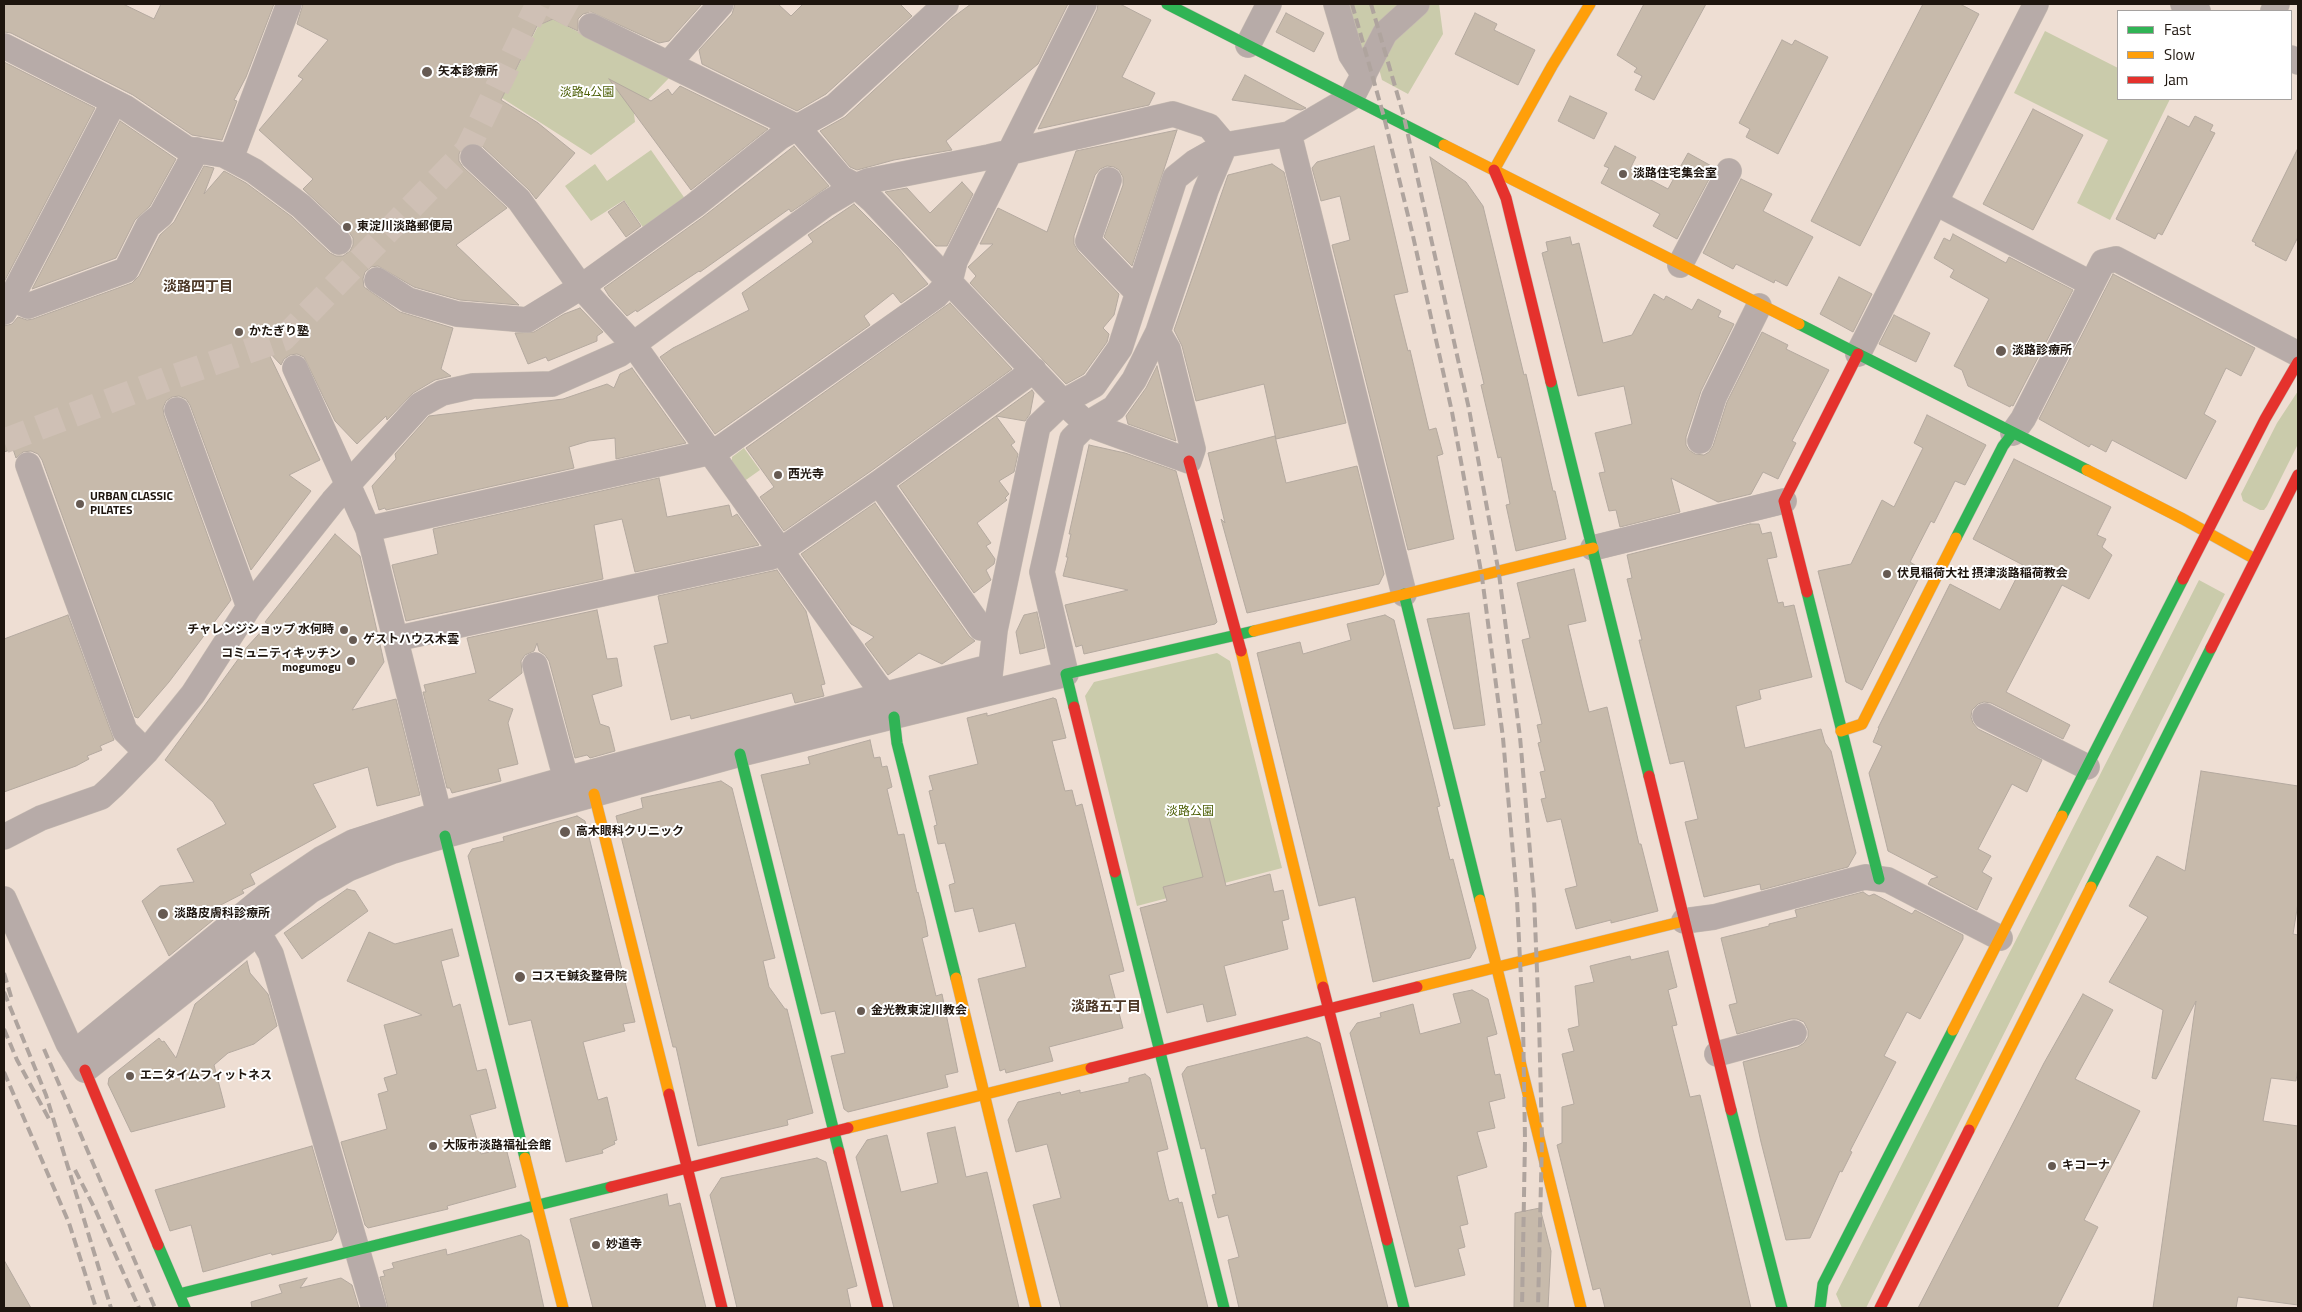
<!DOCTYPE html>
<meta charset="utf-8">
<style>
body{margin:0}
#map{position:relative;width:2302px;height:1312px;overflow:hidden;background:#eeded3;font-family:"Titillium Web",sans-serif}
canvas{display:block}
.frame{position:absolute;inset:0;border:5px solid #1e150e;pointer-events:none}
.legend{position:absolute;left:2117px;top:10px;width:175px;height:90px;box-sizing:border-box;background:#fff;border:1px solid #a5a19f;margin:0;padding:6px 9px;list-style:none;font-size:15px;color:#1e150e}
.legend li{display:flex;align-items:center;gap:10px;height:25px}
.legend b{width:25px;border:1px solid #a5a19f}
</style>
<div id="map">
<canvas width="2302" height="1312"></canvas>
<div class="frame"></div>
<ul class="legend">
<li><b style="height:6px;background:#30b455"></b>Fast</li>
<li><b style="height:6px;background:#ff9f0a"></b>Slow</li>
<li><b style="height:6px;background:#e5322d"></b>Jam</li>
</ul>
</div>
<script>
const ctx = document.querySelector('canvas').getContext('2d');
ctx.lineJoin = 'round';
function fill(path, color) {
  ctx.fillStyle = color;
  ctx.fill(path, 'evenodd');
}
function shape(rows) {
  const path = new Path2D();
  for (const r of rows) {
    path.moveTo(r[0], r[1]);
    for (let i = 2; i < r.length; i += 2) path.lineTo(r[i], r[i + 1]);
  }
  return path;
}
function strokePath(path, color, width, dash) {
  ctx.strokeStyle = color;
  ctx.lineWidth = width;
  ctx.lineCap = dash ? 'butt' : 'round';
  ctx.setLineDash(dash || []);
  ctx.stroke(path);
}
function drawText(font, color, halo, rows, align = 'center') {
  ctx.font = font + ' "Titillium Web","Noto Sans JP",sans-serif';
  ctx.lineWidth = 4;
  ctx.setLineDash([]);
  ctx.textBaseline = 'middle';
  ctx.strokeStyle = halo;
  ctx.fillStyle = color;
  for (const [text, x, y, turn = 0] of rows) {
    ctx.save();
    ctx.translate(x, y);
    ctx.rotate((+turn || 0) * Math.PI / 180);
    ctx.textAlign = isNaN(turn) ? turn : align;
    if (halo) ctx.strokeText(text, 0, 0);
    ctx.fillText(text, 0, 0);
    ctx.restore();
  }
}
fill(shape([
 [1347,4,1405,4,1367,51,1361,51],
 [1431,4,1439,4,1443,34,1408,94,1382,80,1378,65,1393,36],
 [553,19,669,78,634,114,635,122,591,155,502,98,538,26],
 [2045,31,2118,68,2118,99,2170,99,2110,220,2077,203,2108,140,2014,93],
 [651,150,688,203,647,233,624,200,591,221,565,186,595,164,607,181],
 [2298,391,2298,444,2267,506,2264,510,2260,510,2243,501,2241,494,2277,423],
 [744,448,760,470,743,482,732,467,732,457],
 [2199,580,2225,594,1866,1308,1842,1308,1836,1294],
 [1217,653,1230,661,1282,868,1137,906,1085,696,1094,682]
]), '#cacbab');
const building = shape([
 [4,4,123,4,154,19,161,4,274,4,246,77,234,100,237,101,222,140,192,135,133,95,11,33,4,32,4,4],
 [303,4,702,4,669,41,659,43,591,12,583,14,578,19,578,31,553,19,537,26,501,100,538,123,575,153,536,199,529,190,482,146,476,143,469,143,462,148,459,154,459,161,463,167,507,208,456,245,519,305,460,300,414,287,378,266,371,267,365,272,363,279,364,287,400,312,453,328,441,369,451,376,435,380,413,393,387,420,386,416,357,444,335,421,304,357,297,354,290,355,284,359,281,365,267,350,320,460,289,475,311,491,251,570,190,405,186,399,179,396,172,397,166,401,163,408,164,415,231,600,169,682,138,718,135,717,42,460,38,454,31,451,23,452,16,458,13,449,4,452,4,326,12,324,18,317,27,320,33,319,132,283,139,276,160,235,174,222,204,166,214,168,204,194,224,171,246,183,292,217,330,253,336,256,343,256,350,251,353,245,353,238,349,232,303,189,313,179,259,130,303,79,298,76,328,40,297,24,303,4],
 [735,4,778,4,791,16,803,4,900,4,912,16,826,94,797,111,702,64,699,50,732,14,735,4],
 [971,4,1068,4,1038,64,946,141,952,150,894,160,857,170,850,167,820,131,845,117,952,18,971,4],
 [1098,4,1120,4,1151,20,1122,77,1155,93,1149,105,1038,129,1097,10,1098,4],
 [1644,4,1706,4,1654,100,1635,90,1642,76,1634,72,1637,68,1617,55,1644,4],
 [1923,4,1960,4,1979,14,1860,246,1811,221,1923,4],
 [1286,13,1324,33,1314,52,1276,32,1286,13],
 [1475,13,1497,24,1494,30,1535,50,1518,85,1455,54,1475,13],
 [1782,40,1792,45,1795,40,1828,57,1778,154,1746,137,1750,129,1739,123,1782,40],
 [4,62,95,108,4,282,4,62],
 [1245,75,1306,108,1301,110,1232,100,1245,75],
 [609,79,651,101,668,89,672,95,680,86,768,129,691,190,609,79],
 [1570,96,1607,113,1594,139,1558,121,1570,96],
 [2033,109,2083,135,2033,230,1983,204,2033,109],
 [2168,116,2189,127,2195,116,2213,125,2210,131,2215,133,2162,235,2158,233,2155,239,2116,219,2168,116],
 [120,121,176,159,150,206,135,220,116,258,32,289,120,121],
 [1177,130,1132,266,1104,237,1123,185,1123,177,1119,170,1114,167,1107,166,1100,169,1095,175,1074,236,1074,244,1078,251,1119,294,1114,315,1103,328,1109,334,1107,342,1084,374,1066,384,970,283,976,276,968,267,993,244,980,244,998,208,1047,232,1076,151,1177,130],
 [794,146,829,186,791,212,789,209,700,272,699,271,637,312,636,310,627,316,609,296,604,288,703,217,794,146],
 [1374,146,1408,292,1394,295,1408,351,1410,350,1429,430,1436,428,1443,454,1437,456,1454,539,1408,550,1332,245,1350,240,1340,196,1321,201,1312,168,1317,162,1374,146],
 [1615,146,1636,157,1630,169,1668,189,1688,153,1715,168,1677,239,1653,226,1660,214,1601,183,1609,168,1604,166,1615,146],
 [2298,148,2298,237,2286,261,2255,245,2256,243,2252,241,2298,148],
 [1430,157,1466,182,1483,206,1524,375,1526,374,1553,491,1555,491,1566,539,1516,551,1506,505,1510,504,1501,457,1498,458,1481,385,1484,384,1430,157],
 [1272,164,1284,172,1346,423,1276,439,1264,384,1196,401,1182,346,1174,330,1228,175,1272,164],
 [1741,179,1772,194,1763,211,1813,237,1787,286,1775,280,1774,283,1736,264,1733,269,1703,253,1741,179],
 [962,182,973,194,947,246,936,246,885,192,907,188,930,213,962,182],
 [624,201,641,226,626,237,608,212,624,201],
 [854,204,898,248,928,284,901,303,893,293,864,316,870,325,715,434,660,357,673,348,749,310,742,293,813,242,808,235,854,204],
 [1953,234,2006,263,2009,257,2073,290,2013,406,2011,405,2010,407,1968,386,1962,370,1954,366,1989,299,1950,277,1954,270,1934,258,1944,238,1950,241,1953,234],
 [1570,237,1572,245,1579,243,1603,343,1632,335,1654,294,1664,300,1666,296,1692,310,1698,299,1721,311,1718,317,1734,324,1701,391,1686,437,1686,445,1689,450,1695,454,1704,455,1709,452,1713,446,1727,402,1762,332,1788,345,1786,349,1829,370,1792,441,1796,443,1778,479,1763,472,1751,494,1718,502,1671,478,1680,512,1620,527,1616,510,1609,511,1599,473,1605,472,1595,433,1632,424,1624,386,1578,396,1542,253,1548,251,1546,242,1570,237],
 [2113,274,2255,348,2241,376,2226,368,2204,414,2216,421,2186,479,2112,440,2106,452,2091,444,2089,447,2039,419,2113,274],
 [1839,277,1872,294,1853,332,1820,314,1839,277],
 [950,303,1012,369,871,471,784,531,760,497,774,487,746,448,950,303],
 [580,308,603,332,597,336,597,341,548,361,546,357,528,364,515,333,534,332,564,314,580,308],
 [1894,315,1930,333,1916,362,1879,344,1894,315],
 [1157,366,1176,441,1128,424,1126,416,1146,388,1157,366],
 [632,368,686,443,616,459,615,438,589,441,569,447,574,468,386,510,385,508,379,510,372,486,396,459,395,454,429,416,563,399,607,384,614,388,620,374,632,368],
 [1032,390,1034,393,1030,414,1025,421,996,416,1015,442,1011,445,1018,454,1014,472,999,481,1009,494,1005,498,1007,500,977,523,991,543,986,546,995,559,994,564,986,570,991,580,974,593,899,486,1032,390],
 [1927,415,1986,445,1965,485,1955,481,1934,523,1931,521,1910,562,1923,570,1862,690,1846,682,1818,571,1851,564,1882,500,1894,507,1923,448,1914,443,1927,415],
 [1275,436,1286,483,1357,466,1384,574,1379,584,1247,613,1221,519,1225,523,1208,453,1275,436],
 [1089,445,1125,453,1176,471,1217,622,1215,624,1084,654,1082,645,1076,647,1065,605,1128,590,1063,576,1068,557,1066,557,1071,534,1069,534,1089,445],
 [2014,459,2111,507,2097,535,2106,539,2102,547,2112,555,2089,599,2062,585,2006,692,2070,725,2063,739,1991,703,1984,702,1978,704,1972,710,1971,717,1973,723,1978,729,2042,760,2027,792,2012,784,1978,849,1991,856,1982,872,1992,878,1977,910,1928,884,1931,879,1938,877,1888,851,1869,773,1882,746,1873,742,1879,728,1878,728,1950,584,2000,610,2023,565,1973,539,2014,459],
 [659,478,667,517,729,505,732,517,737,514,759,545,635,572,622,519,594,525,603,579,406,621,392,565,438,554,433,529,659,478],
 [875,503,969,636,975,641,942,664,919,653,888,675,865,644,874,637,851,624,801,554,875,503],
 [1750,524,1759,524,1762,534,1771,532,1777,557,1767,559,1778,603,1783,602,1784,607,1794,605,1812,677,1759,690,1761,699,1736,706,1745,748,1821,729,1825,743,1831,751,1856,853,1848,867,1761,890,1760,884,1704,897,1685,822,1698,819,1684,761,1670,764,1639,640,1642,640,1627,579,1632,578,1627,555,1750,524],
 [335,534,360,556,384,662,352,710,396,699,420,795,377,806,368,767,313,784,336,827,250,874,255,884,242,890,244,893,213,909,218,916,169,956,142,901,160,886,194,882,177,849,226,824,213,802,165,760,247,647,268,624,265,622,335,534],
 [1574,569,1586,621,1568,625,1582,684,1589,712,1607,707,1639,844,1641,844,1658,911,1611,923,1611,920,1576,929,1565,889,1577,886,1561,819,1547,822,1541,799,1546,798,1540,772,1545,771,1538,743,1541,742,1537,725,1542,724,1522,640,1530,638,1517,583,1574,569],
 [777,570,806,611,825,684,821,685,824,696,795,703,792,693,691,719,690,715,671,720,654,646,668,643,658,596,777,570],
 [597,610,607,659,617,658,622,686,592,695,600,724,609,727,615,751,590,758,587,755,575,758,549,661,545,655,539,651,537,643,534,651,525,655,521,661,522,673,488,700,513,709,508,723,518,764,498,769,501,781,452,793,450,788,447,788,423,692,426,692,424,685,476,673,467,638,597,610],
 [1037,612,1045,648,1020,654,1016,632,1024,615,1037,612],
 [1469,613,1485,725,1454,729,1427,619,1469,613],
 [68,615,114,740,100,746,102,750,87,756,89,759,76,766,4,792,4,639,68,615],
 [1385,615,1394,620,1440,806,1437,807,1450,860,1453,859,1476,948,1470,958,1373,982,1355,897,1319,906,1257,653,1300,642,1303,654,1351,640,1347,624,1385,615],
 [1053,698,1056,699,1066,738,1052,741,1065,791,1072,790,1076,806,1082,804,1124,971,1109,975,1123,1028,1049,1047,1053,1061,1006,1073,1005,1069,1000,1071,978,979,1026,967,1015,923,979,932,973,908,955,912,949,885,955,883,945,843,938,844,934,826,937,825,929,791,933,790,929,776,978,764,967,718,987,713,987,716,1053,698],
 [870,740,874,758,880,757,882,767,887,766,892,787,887,789,898,835,904,834,917,893,918,892,925,920,928,936,922,938,936,996,942,994,958,1072,945,1075,948,1087,848,1112,844,1109,831,1056,845,1053,835,1011,821,1014,761,775,810,764,808,757,870,740],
 [2201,771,2298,786,2298,903,2293,934,2298,935,2298,1067,2296,1081,2271,1078,2263,1121,2298,1126,2298,1305,2238,1297,2236,1308,2153,1308,2196,1001,2156,1079,2152,1078,2163,1010,2109,982,2148,917,2129,906,2157,856,2185,871,2201,771],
 [721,781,732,788,775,958,763,961,769,987,785,1009,787,1009,813,1113,787,1120,788,1125,698,1146,676,1047,673,1047,616,816,643,808,641,798,721,781],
 [1208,813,1226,886,1270,874,1274,892,1283,890,1289,919,1282,921,1288,949,1224,966,1236,1015,1207,1022,1203,1004,1167,1013,1140,908,1167,901,1163,887,1203,877,1188,818,1208,813],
 [577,816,585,821,635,1022,623,1024,625,1031,583,1042,598,1100,607,1097,617,1140,614,1141,615,1144,602,1150,603,1153,566,1162,531,1020,509,1025,468,856,472,849,504,841,503,837,577,816],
 [347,889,355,891,368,911,302,959,284,933,347,889],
 [1863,892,1869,896,1874,894,1912,914,1915,910,1963,935,1963,939,1920,1019,1907,1012,1884,1056,1896,1062,1850,1151,1852,1152,1842,1172,1840,1171,1810,1238,1786,1240,1761,1142,1743,1062,1798,1047,1804,1043,1808,1037,1808,1030,1804,1022,1797,1019,1791,1019,1737,1034,1729,1005,1737,1003,1721,938,1769,926,1769,924,1797,917,1795,910,1863,892],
 [452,929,459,956,441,961,453,1007,460,1004,477,1071,486,1069,496,1108,470,1115,481,1154,506,1148,516,1187,447,1206,448,1209,368,1228,365,1225,341,1142,387,1129,378,1094,388,1091,384,1078,397,1074,384,1025,422,1015,347,981,369,932,395,944,452,929],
 [1668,951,1677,987,1668,990,1677,1025,1672,1026,1690,1097,1700,1095,1751,1308,1605,1308,1600,1288,1593,1290,1557,1145,1562,1143,1562,1107,1574,1104,1562,1054,1574,1051,1568,1029,1579,1026,1575,986,1594,982,1590,966,1630,956,1631,960,1668,951],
 [247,961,250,973,268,994,277,1026,254,1044,228,1053,214,1065,225,1107,131,1132,108,1084,109,1078,159,1038,162,1042,164,1041,176,1058,195,1004,247,961],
 [1472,990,1488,999,1497,1034,1487,1037,1495,1075,1500,1074,1505,1098,1489,1102,1495,1128,1477,1132,1487,1167,1457,1176,1468,1224,1460,1226,1465,1247,1458,1249,1465,1275,1415,1287,1350,1033,1357,1023,1381,1017,1380,1013,1413,1004,1420,1034,1461,1023,1453,994,1472,990],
 [2083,994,2113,1010,2075,1079,2140,1111,2084,1220,2098,1227,2057,1308,1918,1308,2044,1063,2083,994],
 [1307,1037,1320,1043,1388,1308,1239,1308,1228,1260,1239,1257,1228,1215,1218,1218,1212,1195,1216,1194,1205,1148,1201,1149,1182,1074,1187,1067,1307,1037],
 [1145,1074,1150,1078,1168,1149,1157,1152,1167,1194,1169,1201,1178,1198,1179,1203,1182,1202,1208,1308,1061,1308,1033,1205,1061,1198,1047,1144,1016,1152,1008,1120,1018,1102,1060,1092,1061,1095,1080,1090,1080,1093,1129,1082,1129,1078,1145,1074],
 [955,1127,966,1177,987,1172,1019,1308,894,1308,856,1157,867,1140,887,1135,901,1192,938,1183,927,1133,955,1127],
 [312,1146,337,1232,332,1240,272,1255,271,1253,203,1272,191,1225,170,1231,155,1190,312,1146],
 [817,1158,826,1162,857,1286,847,1289,851,1308,737,1308,710,1195,721,1178,817,1158],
 [667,1194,669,1206,680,1203,706,1308,593,1308,570,1219,667,1194],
 [1540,1208,1551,1251,1548,1308,1514,1308,1515,1213,1540,1208],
 [521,1235,529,1240,544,1308,388,1308,380,1277,385,1276,383,1271,394,1268,392,1263,446,1249,447,1255,521,1235],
 [4,1260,31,1308,4,1308,4,1260],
 [307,1278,300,1288,341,1278,352,1285,359,1308,252,1308,251,1302,282,1293,279,1285,307,1278]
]);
fill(building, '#c7baab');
strokePath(building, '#b4a99f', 1);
strokePath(shape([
 [551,4,591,26],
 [4,441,167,379,283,339,467,150,538,4]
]), '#cfc0b5', 25, [25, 12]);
const street = shape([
 [1336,4,1351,55,1364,75],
 [2183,4,2198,11],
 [2273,11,2277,4],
 [591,26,797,127,841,178,856,186,873,201,1063,402,1087,424,1189,461,1193,449,1168,349,1158,332],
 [1248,45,1269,4],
 [4,46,126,108,187,149,224,155,254,171,301,206,339,242],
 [2291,58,2298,62],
 [669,63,721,4],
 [1289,134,1404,594],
 [473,157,519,200,581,287,633,344,876,684,891,702,892,706],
 [231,158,289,4],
 [1109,180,1088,241,1137,292],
 [1936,203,2092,284],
 [1680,265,1729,171],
 [377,280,408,300,457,314,527,320,581,287,695,205,780,137,835,106,946,4],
 [11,298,28,306,126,270,148,226,161,215,197,150],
 [4,312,114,102],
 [1858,354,2036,4],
 [295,368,368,529,443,830],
 [177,410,249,607],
 [2013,433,2023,419,2103,262,2116,259,2298,354],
 [1700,441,1714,397,1759,306],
 [28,465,125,731,146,752],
 [879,483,981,628,995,630],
 [368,529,711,452,722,447,936,296,950,281,955,261,1084,4],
 [1593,548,1784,501],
 [395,639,771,557,879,483,1034,370],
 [535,665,566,779],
 [989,684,995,630,1038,426,1063,402,1094,385,1120,348,1175,178,1195,162,1225,145,1289,134,1352,97,1385,33,1417,4],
 [1985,716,2087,767],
 [4,837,41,818,101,797,114,785,146,752,193,694,249,607,333,501,420,405,442,393,473,386,552,384,620,354,826,204,856,186,868,181,989,157,1173,114,1209,126,1225,145],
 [4,899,68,1043,85,1070,310,891,348,869,393,851,429,840,740,754,1066,674,1042,572,1072,439,1087,424,1114,408,1134,380,1158,332,1206,190,1225,145],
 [1684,921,1714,917,1865,877,1888,880,2000,938],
 [258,932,271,954,374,1308],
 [74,1053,266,896,321,859,353,842,424,819,566,779,989,667],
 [1717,1054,1794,1033]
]);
const fast = shape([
 [1167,4,1444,145],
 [1799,324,2087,470],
 [1551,382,1649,776],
 [1956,538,2003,446,2013,433],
 [1807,592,1879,879],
 [1404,594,1480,900],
 [1074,707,1066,674,1254,631],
 [894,717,897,743,956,978],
 [740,754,839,1152],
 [2062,816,2183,579],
 [445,836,525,1158],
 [1115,872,1224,1308],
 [2091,887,2211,648],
 [1731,1110,1782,1308],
 [1387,1240,1404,1308],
 [158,1245,185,1308],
 [179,1294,611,1187],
 [1820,1308,1823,1284,1953,1030]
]);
const slow = shape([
 [1444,145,1799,324],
 [1494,170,1552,66,1590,4],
 [2087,470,2183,519,2255,559],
 [1254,631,1593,548],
 [1241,651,1323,987],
 [1841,731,1862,724,1956,538],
 [594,794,669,1094],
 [1480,900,1581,1308],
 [956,978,1036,1308],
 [1417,987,1684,921],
 [1953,1030,2062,816],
 [848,1128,1091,1068],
 [1969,1130,2091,887],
 [525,1158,563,1308]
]);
const jam = shape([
 [1494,170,1506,198,1551,382],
 [1189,461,1241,651],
 [2183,579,2265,419,2298,362],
 [1807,592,1784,501,1858,354],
 [2211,648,2298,475],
 [1074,707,1115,872],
 [1649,776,1731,1110],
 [1323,987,1387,1240],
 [1091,1068,1417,987],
 [85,1070,158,1245],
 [669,1094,722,1308],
 [839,1152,878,1308],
 [611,1187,848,1128],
 [1880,1308,1969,1130]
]);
strokePath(street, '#c6bbb2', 26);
strokePath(fast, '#c6bbb2', 12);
strokePath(slow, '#c6bbb2', 12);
strokePath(jam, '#c6bbb2', 12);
strokePath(street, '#b7aba8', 25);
strokePath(fast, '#30b455', 11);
strokePath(slow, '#ff9f0a', 11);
strokePath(jam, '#e5322d', 11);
strokePath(shape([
 [1352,4,1384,117,1413,236,1452,412,1482,577,1503,738,1517,899,1523,1021,1525,1140,1522,1308],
 [1371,4,1404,117,1469,409,1499,574,1520,737,1534,897,1539,1020,1542,1140,1538,1308],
 [4,973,12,1000],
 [4,992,46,1095,111,1308],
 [4,1029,17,1060,49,1119],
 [44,1049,155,1308],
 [4,1072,69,1223,96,1308],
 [75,1170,95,1209,139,1308]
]), '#afa49e', 4, [10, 5]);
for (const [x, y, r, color] of [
 [427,72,6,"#675b53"],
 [1623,174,5,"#675b53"],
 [347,227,5,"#675b53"],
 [239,332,5,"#675b53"],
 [2001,351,6,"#675b53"],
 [778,475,5,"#675b53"],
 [80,504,5,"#675b53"],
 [1887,574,5,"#675b53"],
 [344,630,5,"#675b53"],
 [353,640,5,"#675b53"],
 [351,661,5,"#675b53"],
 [565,832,6,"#675b53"],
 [163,914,6,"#675b53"],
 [520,977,6,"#675b53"],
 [861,1011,5,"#675b53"],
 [130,1076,5,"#675b53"],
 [433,1146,5,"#675b53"],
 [2052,1166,5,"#675b53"],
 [596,1245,5,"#675b53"]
]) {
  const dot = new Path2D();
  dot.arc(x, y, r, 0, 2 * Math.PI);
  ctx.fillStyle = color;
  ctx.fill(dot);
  strokePath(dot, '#fff', 2);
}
drawText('bold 12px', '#1e150e', '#fff', [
 ["矢本診療所",438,72],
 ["淡路住宅集会室",1633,174],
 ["東淀川淡路郵便局",357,227],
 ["かたぎり塾",249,332],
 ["淡路診療所",2012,351],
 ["西光寺",788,475],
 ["URBAN CLASSIC",90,497],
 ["PILATES",90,511],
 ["伏見稲荷大社 摂津淡路稲荷教会",1897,574],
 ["チャレンジショップ 水何時",334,630,"right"],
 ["ゲストハウス木雲",363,640],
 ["コミュニティキッチン",341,654,"right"],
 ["mogumogu",341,668,"right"],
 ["高木眼科クリニック",576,832],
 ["淡路皮膚科診療所",174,914],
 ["コスモ鍼灸整骨院",531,977],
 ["金光教東淀川教会",871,1011],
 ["エニタイムフィットネス",140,1076],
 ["大阪市淡路福祉会館",443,1146],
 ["キコーナ",2062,1166],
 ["妙道寺",606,1245]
], 'left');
drawText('12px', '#4d5f07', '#fff', [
 ["淡路4公園",587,93],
 ["淡路公園",1190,812]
]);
drawText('bold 14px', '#4c3726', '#fff', [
 ["淡路四丁目",198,288],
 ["淡路五丁目",1106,1008]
]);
</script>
